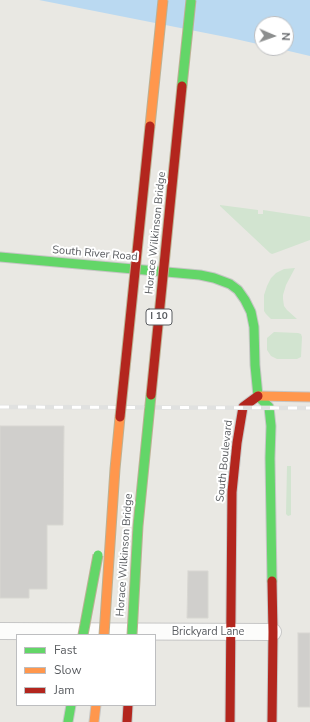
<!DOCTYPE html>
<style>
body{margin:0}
#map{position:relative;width:310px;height:722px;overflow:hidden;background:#e9e8e3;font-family:"Nunito Sans",sans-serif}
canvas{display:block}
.legend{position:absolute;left:16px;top:634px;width:140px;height:72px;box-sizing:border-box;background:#fff;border:1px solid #bdbec0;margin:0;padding:5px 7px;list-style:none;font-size:12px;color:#5a5d61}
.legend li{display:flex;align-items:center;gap:8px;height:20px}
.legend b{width:20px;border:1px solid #bdbec0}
.north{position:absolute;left:254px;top:16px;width:40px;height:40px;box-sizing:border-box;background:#fff;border:1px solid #bdbec0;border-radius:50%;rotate:92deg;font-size:11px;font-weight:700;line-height:16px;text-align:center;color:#5a5d61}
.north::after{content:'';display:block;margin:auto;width:14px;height:18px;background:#8c8e8e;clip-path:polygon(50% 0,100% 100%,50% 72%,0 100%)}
</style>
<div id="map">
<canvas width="310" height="722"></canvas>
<ul class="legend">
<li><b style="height:5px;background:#63d668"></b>Fast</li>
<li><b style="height:5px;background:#ff974d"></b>Slow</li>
<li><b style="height:5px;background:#b3261e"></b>Jam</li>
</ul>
<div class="north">N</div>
</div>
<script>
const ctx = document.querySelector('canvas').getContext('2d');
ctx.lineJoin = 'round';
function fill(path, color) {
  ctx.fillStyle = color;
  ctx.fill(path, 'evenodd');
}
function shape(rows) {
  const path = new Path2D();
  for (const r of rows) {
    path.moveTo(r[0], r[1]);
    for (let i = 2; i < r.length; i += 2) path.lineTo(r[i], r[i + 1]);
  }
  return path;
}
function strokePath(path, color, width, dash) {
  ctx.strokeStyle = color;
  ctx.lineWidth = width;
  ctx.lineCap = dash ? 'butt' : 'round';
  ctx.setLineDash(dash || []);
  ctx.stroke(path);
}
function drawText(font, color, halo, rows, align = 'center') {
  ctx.font = font + ' "Nunito Sans",sans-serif';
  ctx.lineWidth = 4;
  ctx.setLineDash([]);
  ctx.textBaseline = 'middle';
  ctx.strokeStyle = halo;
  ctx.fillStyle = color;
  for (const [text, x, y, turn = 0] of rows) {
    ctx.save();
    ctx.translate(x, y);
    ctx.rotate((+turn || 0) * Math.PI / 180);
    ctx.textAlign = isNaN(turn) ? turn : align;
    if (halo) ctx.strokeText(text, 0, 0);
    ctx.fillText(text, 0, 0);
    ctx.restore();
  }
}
fill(shape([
 [220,205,258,210,258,214,263,214,263,210,310,217,310,240,275,253,272,254,270,253,220,206],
 [295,268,286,285,283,295,283,299,284,306,287,310,297,319,271,319,266,314,264,311,264,295,267,286,271,278,276,273,284,269],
 [274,332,298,333,301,334,302,337,301,357,297,359,277,359,271,356,267,350,267,338],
 [287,466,291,466,291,515,288,516,286,514]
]), '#d2e4d0');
fill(shape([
 [39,0,310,0,310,56,276,48,286,48,286,24,262,24,262,45,231,38]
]), '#bad9f1');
const building = shape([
 [0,426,64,426,63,525,47,525,47,589,29,589,29,598,0,598,0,426],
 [188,571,208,571,208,618,187,618,188,571],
 [298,633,310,633,310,707,298,707,298,633]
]);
fill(building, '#d0cfcc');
strokePath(building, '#d8d7d2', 1);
const street = shape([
 [0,631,273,632]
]);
const fast = shape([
 [0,257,200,275,214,278,230,284,238,290,245,300,251,312,254,327,255,365,258,396],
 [258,396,269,407,271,426,270,458,272,581],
 [68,722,71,705]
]);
const slow = shape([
 [258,396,310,397],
 [94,722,96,705]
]);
const jam = shape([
 [127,722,128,705],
 [230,722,232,492,237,443,243,407,258,396],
 [272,722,273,632,272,581]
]);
strokePath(street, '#c6c6c6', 18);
strokePath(fast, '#c6c6c5', 11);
strokePath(slow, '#c6c6c5', 11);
strokePath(jam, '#c6c6c5', 11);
strokePath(street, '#fcfcfb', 16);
strokePath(fast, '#63d668', 9);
strokePath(slow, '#ff974d', 9);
strokePath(jam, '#b3261e', 9);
const rail = shape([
 [0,407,310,408]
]);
strokePath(rail, '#e0e1e0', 4.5);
strokePath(rail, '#fff', 3, [9]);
const fastBridge = shape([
 [182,86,191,0],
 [83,635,98,555],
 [132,635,138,526,151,395]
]);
const slowBridge = shape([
 [150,126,163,0],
 [104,635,115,469,120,417]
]);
const jamBridge = shape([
 [151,395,182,86],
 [120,417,150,126]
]);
strokePath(fastBridge, '#bcb194', 11, []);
strokePath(slowBridge, '#bcb194', 11, []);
strokePath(jamBridge, '#bcb194', 11, []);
strokePath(fastBridge, '#63d668', 9);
strokePath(slowBridge, '#ff974d', 9);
strokePath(jamBridge, '#b3261e', 9);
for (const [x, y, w] of [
 [159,317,26]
]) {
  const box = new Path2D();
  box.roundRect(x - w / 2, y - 8, w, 16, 3);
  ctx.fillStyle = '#fff';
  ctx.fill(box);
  strokePath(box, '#5a5d61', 1);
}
drawText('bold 10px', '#5a5d61', null, [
 ["I 10",159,317]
]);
drawText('11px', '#5a5d61', '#fff', [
 ["Horace Wilkinson Bridge",156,233,-84],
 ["South River Road",95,254,5],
 ["South Boulevard",225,461,-84],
 ["Horace Wilkinson Bridge",125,555,-86],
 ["Brickyard Lane",208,632]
]);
</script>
